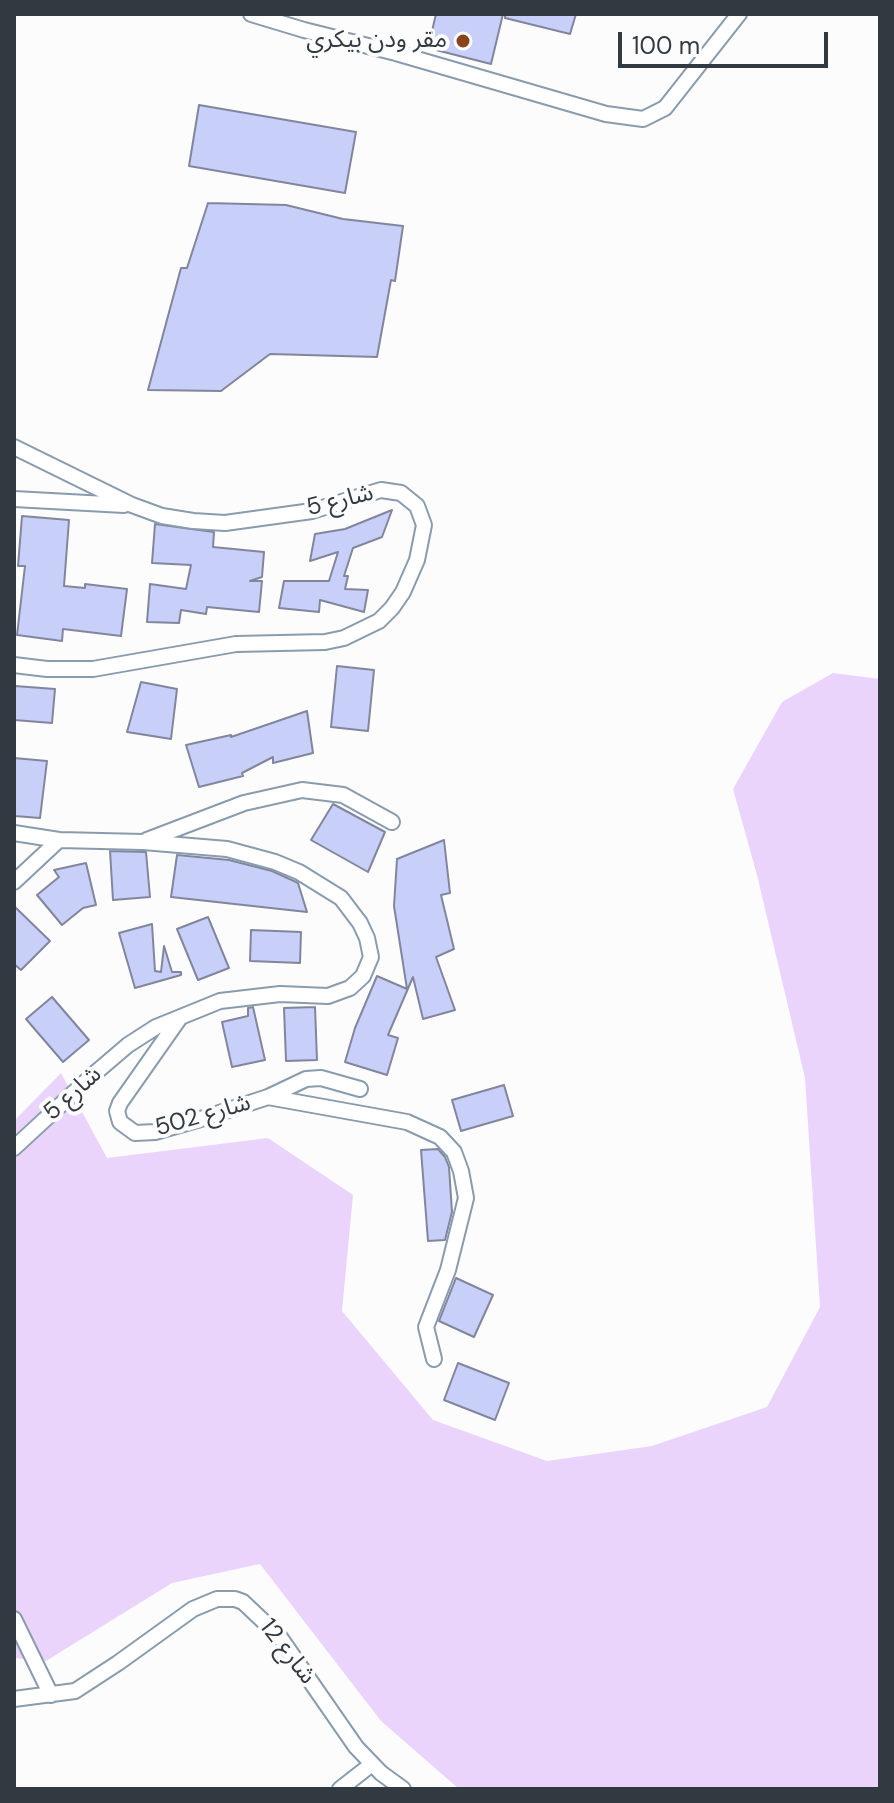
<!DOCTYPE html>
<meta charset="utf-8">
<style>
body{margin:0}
#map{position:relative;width:894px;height:1803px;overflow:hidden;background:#fcfcfc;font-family:"DM Sans",sans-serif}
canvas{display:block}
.frame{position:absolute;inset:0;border:16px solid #323a41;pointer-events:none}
.scale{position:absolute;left:618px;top:32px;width:210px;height:36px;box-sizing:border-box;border:4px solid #323a41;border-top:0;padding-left:10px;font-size:24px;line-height:28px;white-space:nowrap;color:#323a41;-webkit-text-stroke:6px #fcfcfc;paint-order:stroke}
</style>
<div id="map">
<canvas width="894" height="1803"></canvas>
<div class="frame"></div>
<div class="scale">100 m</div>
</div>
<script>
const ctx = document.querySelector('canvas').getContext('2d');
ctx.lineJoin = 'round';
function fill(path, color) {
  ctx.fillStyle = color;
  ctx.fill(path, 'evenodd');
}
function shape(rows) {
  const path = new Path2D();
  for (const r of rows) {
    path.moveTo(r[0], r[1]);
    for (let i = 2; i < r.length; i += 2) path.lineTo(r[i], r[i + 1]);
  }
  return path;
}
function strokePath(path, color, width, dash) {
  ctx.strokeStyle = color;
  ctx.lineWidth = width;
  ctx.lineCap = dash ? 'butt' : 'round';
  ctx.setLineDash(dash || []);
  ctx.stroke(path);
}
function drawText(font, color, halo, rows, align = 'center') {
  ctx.font = font + ' "DM Sans","Noto Sans Arabic",sans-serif';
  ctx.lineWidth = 8;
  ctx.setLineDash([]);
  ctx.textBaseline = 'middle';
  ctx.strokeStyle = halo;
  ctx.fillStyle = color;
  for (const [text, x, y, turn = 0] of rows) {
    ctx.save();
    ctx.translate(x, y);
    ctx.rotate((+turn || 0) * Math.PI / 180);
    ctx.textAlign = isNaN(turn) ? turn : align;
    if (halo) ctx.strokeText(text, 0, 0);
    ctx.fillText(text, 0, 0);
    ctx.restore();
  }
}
fill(shape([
 [833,673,880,679,880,1789,459,1789,381,1721,260,1564,172,1583,46,1661,14,1658,14,1121,61,1073,107,1158,268,1138,353,1195,342,1311,433,1420,547,1461,652,1446,767,1407,820,1307,805,1078,757,875,733,789,782,702]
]), '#ead4fc');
const building = shape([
 [436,14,503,14,491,64,428,48,436,14],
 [505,14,576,14,570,34,505,18,505,14],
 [199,105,356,132,345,193,189,166,199,105],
 [208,203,286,205,343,219,403,226,395,281,391,280,377,357,270,354,221,391,148,390,181,268,187,268,208,203],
 [392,510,382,537,353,548,344,576,348,576,345,589,368,590,364,612,320,600,319,612,279,608,284,581,329,581,338,552,310,561,315,534,345,529,392,510],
 [22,516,69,520,64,586,85,588,85,584,127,589,121,636,63,629,62,641,17,635,25,566,18,566,22,516],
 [155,524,214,532,213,547,264,552,262,577,250,581,262,581,259,612,207,607,206,614,181,610,179,623,147,622,150,584,186,589,191,565,152,563,155,524],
 [337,666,374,670,368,731,331,727,337,666],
 [141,682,177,689,171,739,127,732,141,682],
 [15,686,55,689,52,723,14,720,15,686],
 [307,711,313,753,273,763,273,757,242,773,243,776,199,787,186,745,231,735,231,737,307,711],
 [14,758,47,761,40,818,14,816,14,758],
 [333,804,385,832,368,872,311,840,333,804],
 [444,840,450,893,441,895,454,949,436,957,455,1010,423,1019,413,977,388,1035,398,1038,387,1075,345,1062,355,1028,377,976,407,989,394,906,397,859,444,840],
 [110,851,146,852,150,897,113,900,110,851],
 [177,855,229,860,272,871,294,881,298,883,307,912,171,897,177,855],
 [86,863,96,905,83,908,62,925,37,895,59,877,54,870,86,863],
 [14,906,50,941,21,970,14,964,14,906],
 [208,917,229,968,198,980,177,929,208,917],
 [152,924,155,971,161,972,164,946,172,972,181,972,181,975,135,988,119,933,152,924],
 [251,930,301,932,300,963,250,961,251,930],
 [52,997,89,1040,63,1062,26,1019,52,997],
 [253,1007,265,1060,232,1067,222,1022,248,1016,248,1008,253,1007],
 [315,1007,317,1060,286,1061,284,1008,315,1007],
 [504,1085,513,1116,461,1131,452,1100,504,1085],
 [438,1149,445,1157,449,1167,452,1212,445,1240,428,1241,421,1150,438,1149],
 [456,1278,493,1295,474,1337,439,1321,456,1278],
 [458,1363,509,1383,495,1420,444,1400,458,1363]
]);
fill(building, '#c8cff8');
strokePath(building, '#82869c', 2);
const street = shape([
 [251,14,304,30,396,53,606,114,643,119,665,108,739,14],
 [14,447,132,505,162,516,193,521,225,523,312,511,381,490,401,493,417,506,424,525,417,560,403,592,392,608,379,621,344,638,325,642,236,644,93,669,47,669,14,665],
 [14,499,124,505],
 [14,833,59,840,143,842,227,849,275,862,299,872,341,898,360,923,367,938,371,957,363,976,350,988,328,996,280,994,220,1001,156,1027,128,1045,94,1074,14,1148],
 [147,840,244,803,302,790,343,795,392,822],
 [14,882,59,840],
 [179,1019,120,1103,117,1111,120,1122,135,1133,155,1132,204,1118,268,1097,306,1079,321,1078,360,1089],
 [268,1097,407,1122,440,1137,454,1152,461,1171,466,1198,448,1270,426,1327,434,1359],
 [14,1619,51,1695],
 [14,1699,75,1691,118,1663,193,1609,217,1599,235,1599,243,1602,279,1636,356,1747,381,1773,403,1789],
 [340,1789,372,1764]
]);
strokePath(street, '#889cae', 18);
strokePath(street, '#fff', 14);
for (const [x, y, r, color] of [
 [463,41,8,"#89431d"]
]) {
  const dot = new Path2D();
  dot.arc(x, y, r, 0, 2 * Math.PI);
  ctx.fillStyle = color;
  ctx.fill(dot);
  strokePath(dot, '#fcfcfc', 3);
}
drawText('24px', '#323a41', '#fcfcfc', [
 ["مقر ودن بيكري",447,41]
], 'right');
drawText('24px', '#323a41', '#fcfcfc', [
 ["شارع 5",340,501,-14],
 ["شارع 5",73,1094,-42],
 ["شارع 502",203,1116,-16],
 ["شارع 12",287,1652,52]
]);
</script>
